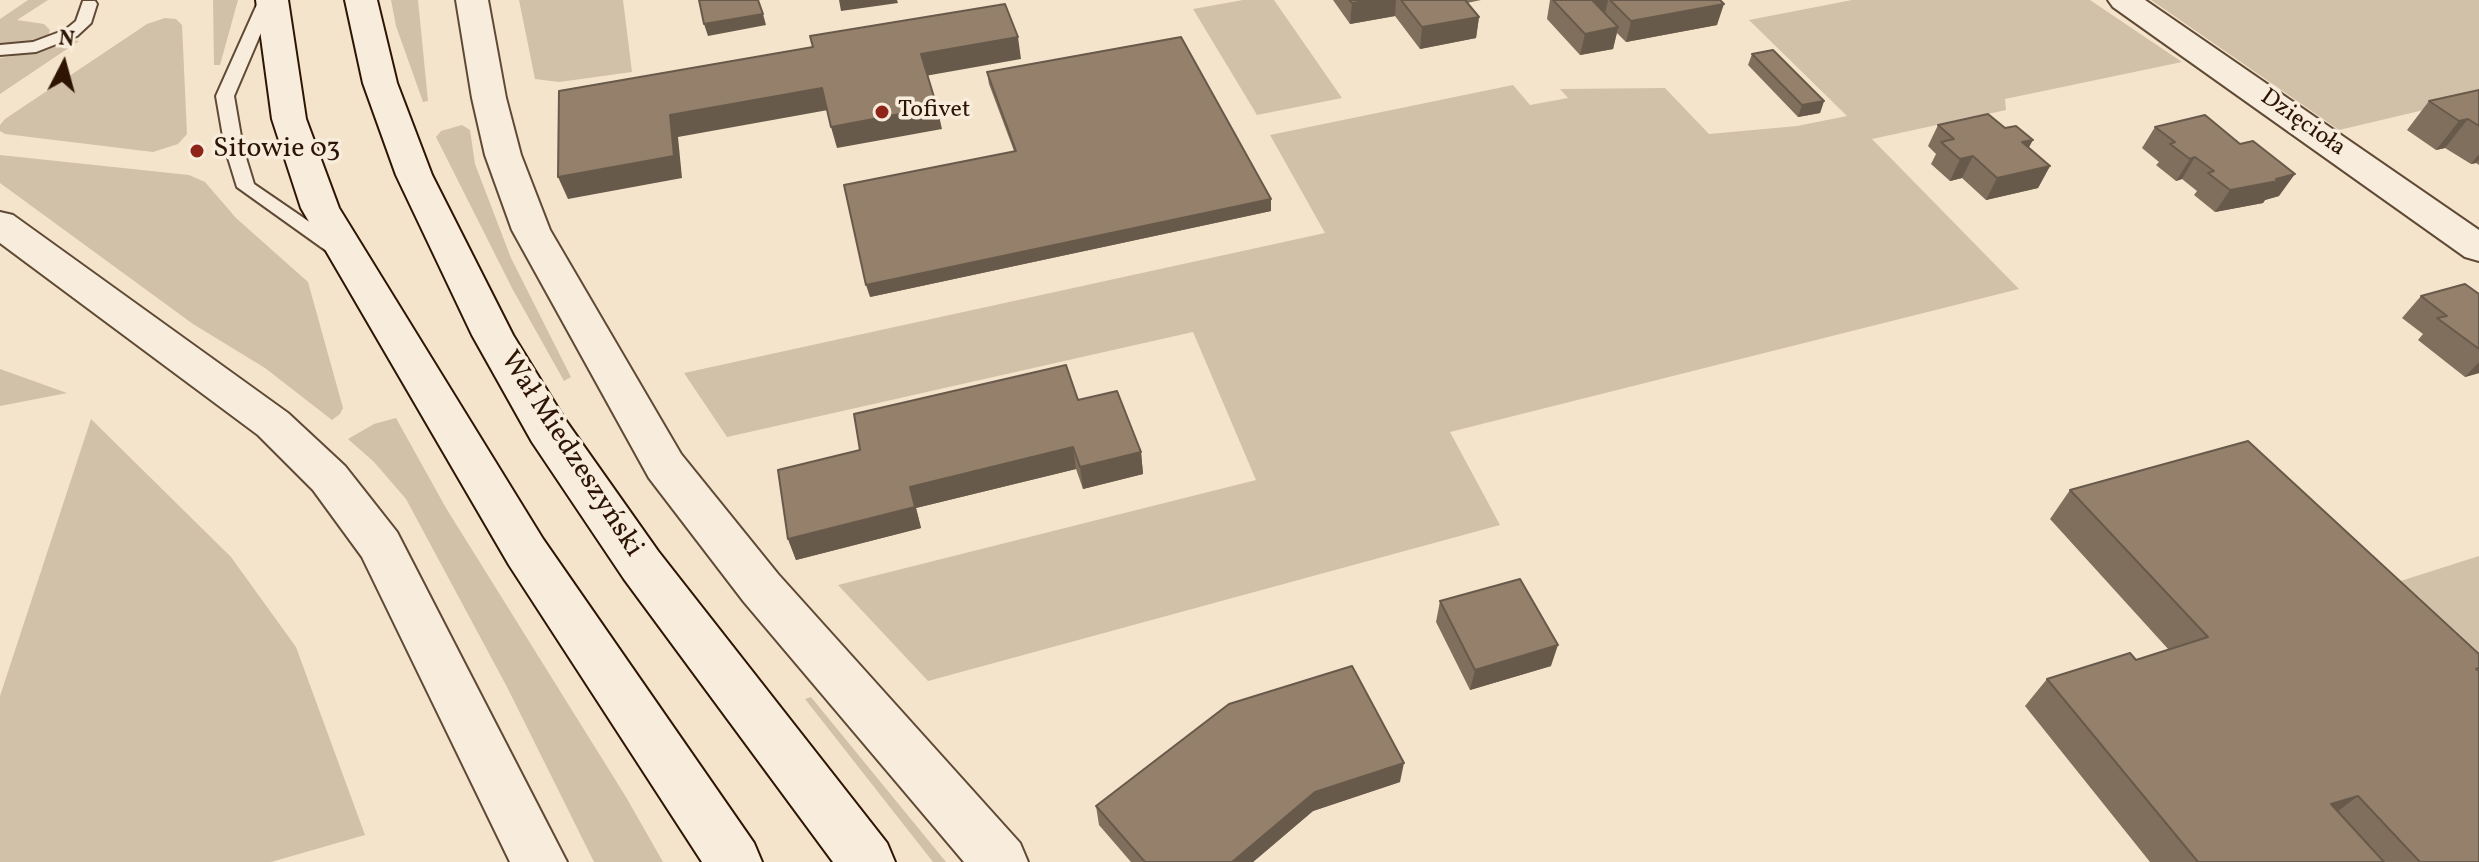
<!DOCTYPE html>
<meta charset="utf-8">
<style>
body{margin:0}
#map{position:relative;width:2479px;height:862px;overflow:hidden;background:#f4e4cb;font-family:Vollkorn,serif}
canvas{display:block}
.north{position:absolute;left:24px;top:24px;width:80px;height:80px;-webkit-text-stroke:6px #f8eddd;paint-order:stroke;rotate:6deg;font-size:22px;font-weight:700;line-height:32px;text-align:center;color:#2e1503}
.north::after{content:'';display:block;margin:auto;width:28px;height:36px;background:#2e1503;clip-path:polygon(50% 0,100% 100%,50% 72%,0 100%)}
</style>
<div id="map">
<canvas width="2479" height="862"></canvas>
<div class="north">N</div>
</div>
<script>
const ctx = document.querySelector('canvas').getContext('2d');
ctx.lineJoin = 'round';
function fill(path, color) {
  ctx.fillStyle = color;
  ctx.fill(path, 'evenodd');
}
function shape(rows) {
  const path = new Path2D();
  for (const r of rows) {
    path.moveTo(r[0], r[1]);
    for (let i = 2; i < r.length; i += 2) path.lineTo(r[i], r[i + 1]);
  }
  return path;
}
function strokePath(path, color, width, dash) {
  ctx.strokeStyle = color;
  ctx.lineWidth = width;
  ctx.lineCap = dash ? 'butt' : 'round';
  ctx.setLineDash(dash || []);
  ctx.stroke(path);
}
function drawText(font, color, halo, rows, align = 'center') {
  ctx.font = font + ' Vollkorn,serif';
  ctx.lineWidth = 7;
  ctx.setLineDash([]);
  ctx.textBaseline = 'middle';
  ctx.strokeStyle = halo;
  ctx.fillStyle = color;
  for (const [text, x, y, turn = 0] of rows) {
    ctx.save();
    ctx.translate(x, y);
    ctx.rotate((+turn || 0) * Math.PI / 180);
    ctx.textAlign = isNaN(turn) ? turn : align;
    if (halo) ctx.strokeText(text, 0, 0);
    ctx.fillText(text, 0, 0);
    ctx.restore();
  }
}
fill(shape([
 [28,0,48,0,17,20,44,24,50,30,47,39,0,46,0,19],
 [213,0,238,0,220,65,214,65],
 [391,0,418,0,428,101,423,102,396,26],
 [519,0,623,0,632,72,559,82,535,79],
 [1243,0,1274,0,1342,98,1257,115,1193,9],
 [1852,0,2090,0,2182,62,2005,99,2006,110,1872,139,2019,289,1450,432,1500,525,928,681,838,585,1256,480,1193,332,727,437,684,373,1325,233,1270,135,1513,85,1530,105,1568,98,1560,89,1665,88,1709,134,1797,126,1847,116,1749,20],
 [2151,0,2479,0,2479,97,2339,130],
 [165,18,176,19,182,25,187,134,178,144,153,152,5,134,0,131,0,125,5,119,147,24],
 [72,40,79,41,0,94,0,58,42,51],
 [462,125,470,130,475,164,511,258,571,377,564,381,513,290,436,137,441,131],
 [0,155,189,175,205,182,236,218,308,282,343,408,340,414,332,420,265,368,193,324,0,183],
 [0,369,67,393,0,406],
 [396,418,446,508,626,797,663,862,594,862,507,687,406,499,374,462,348,439,374,424],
 [91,419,231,557,296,647,365,835,271,862,0,862,0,696],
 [2479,556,2479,674,2385,586],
 [811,697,946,862,933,862,805,699]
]), '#d2c1a9');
const lane = shape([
 [259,0,275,0,234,96,243,148,254,184,349,249,352,253,349,257,335,257,237,187,225,148,216,96,259,0],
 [83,1,95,1,97,4,91,23,77,36,36,52,0,55,0,45,33,42,65,30,76,21,83,1]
]);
const street = shape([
 [456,0,488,0,506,98,521,155,550,230,681,454,778,574,1020,843,1028,862,964,862,744,602,649,478,512,230,485,155,472,98,456,0],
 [2108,0,2145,0,2479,230,2479,261,2465,257,2113,7,2108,0],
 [0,212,13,215,288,413,345,466,397,532,567,862,510,862,362,557,313,490,258,435,0,243,0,212]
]);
const secondary = shape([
 [256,0,288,0,306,119,339,208,543,539,754,843,762,862,702,862,509,565,301,208,272,119,256,0],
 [345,0,377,0,397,83,432,175,513,335,564,418,658,551,887,843,895,862,833,862,624,579,532,442,472,335,396,175,363,83,345,0]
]);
strokePath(lane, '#604935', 4);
strokePath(street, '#604935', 4);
strokePath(secondary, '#2e1503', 4);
fill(lane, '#f8eddd');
fill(street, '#f8eddd');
fill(secondary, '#f8eddd');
fill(shape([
 [1333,0,1481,0,1467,3,1479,17,1476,38,1420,49,1395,16,1350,24],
 [1550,0,1720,0,1717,25,1626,42,1617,33,1613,49,1580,55,1547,19],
 [1752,54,1824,101,1820,113,1798,117,1748,65],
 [987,72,1271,211,870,297,1014,151,989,84],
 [2479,90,2479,165,2476,163,2471,164,2445,148,2436,150,2407,130,2429,101],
 [1938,125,2005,128,2050,166,2038,188,1986,200,1962,178,1950,181,1931,164,1936,154,1928,146],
 [2155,127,2279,196,2265,200,2263,203,2215,212,2194,195,2197,191,2182,179,2176,181,2156,165,2159,162,2142,148],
 [2479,294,2479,373,2465,377,2418,340,2423,334,2402,318,2421,296],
 [1078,400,1141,452,1143,474,1083,489,1076,469,916,508,921,528,796,560,788,539],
 [2070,490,2479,862,2150,862,2025,706,2047,679,2136,660,2169,650,2050,519],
 [1440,601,1551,666,1470,690,1436,622],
 [1400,782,1313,811,1253,862,1131,862,1099,825,1096,806]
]), '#806f5c');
fill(shape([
 [839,0,897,0,898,3,841,11],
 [1370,0,1396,0,1395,16,1350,24,1352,3],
 [1601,0,1608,0,1604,20,1593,1],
 [1724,4,1717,25,1626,42,1631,21],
 [763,14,766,25,708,36,704,24],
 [1479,17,1476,38,1420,49,1422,27],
 [1618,27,1613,49,1580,55,1585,34],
 [1018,37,1021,59,925,76,921,54],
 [822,88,828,110,678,137,682,178,568,199,558,177,670,115],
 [1824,101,1820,113,1798,117,1802,105],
 [937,107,942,129,837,148,831,127],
 [2468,119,2445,148,2436,150,2459,121],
 [2033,140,2021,162,2022,142],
 [2479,154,2479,160,2476,163,2471,164],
 [1973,156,1962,178,1950,181,1960,159],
 [2195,157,2182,179,2176,181,2190,159],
 [2050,166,2038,188,1986,200,1997,178],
 [2295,174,2279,196,2265,200,2263,203,2215,212,2230,190],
 [1271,199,1271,211,870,297,866,285],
 [2479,362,2479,373,2465,377],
 [1073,447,1076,469,916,508,921,528,796,560,788,539,910,487],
 [1141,452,1143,474,1083,489,1080,467],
 [1558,645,1551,666,1470,690,1475,670],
 [1404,763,1400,782,1313,811,1253,862,1232,862,1315,792],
 [2358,796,2325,821,2331,804]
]), '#685a4b');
const building = shape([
 [699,0,758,0,763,14,704,24,699,0],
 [1349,0,1370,0,1352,3,1349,0],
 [1401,0,1465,0,1479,17,1422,27,1401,0],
 [1553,0,1601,0,1593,1,1618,27,1585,34,1553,0],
 [1610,0,1720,0,1724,4,1631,21,1610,0],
 [1005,4,1018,37,921,54,937,107,831,127,822,88,670,115,674,156,558,177,559,91,813,47,810,36,1005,4],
 [1181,37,1271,199,866,285,844,185,1016,151,987,72,1181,37],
 [1773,50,1824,101,1802,105,1752,54,1773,50],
 [2479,90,2479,126,2468,119,2459,121,2429,101,2479,90],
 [1988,114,2005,128,2016,126,2033,140,2022,142,2050,166,1997,178,1973,156,1960,159,1941,142,1954,139,1938,125,1988,114],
 [2205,115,2240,144,2253,141,2295,174,2276,179,2278,181,2230,190,2208,173,2214,171,2195,157,2190,159,2170,144,2175,142,2155,127,2205,115],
 [2465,284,2479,294,2479,349,2437,318,2447,316,2421,296,2465,284],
 [1066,365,1078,400,1117,391,1141,452,1080,467,1073,447,910,487,915,507,788,539,778,470,860,450,854,414,1066,365],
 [2248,441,2479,654,2479,668,2476,669,2479,671,2479,862,2420,862,2358,796,2331,804,2384,862,2198,862,2047,679,2130,653,2136,660,2208,637,2070,490,2248,441],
 [1520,579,1558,645,1475,670,1440,601,1520,579],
 [1352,666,1404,763,1315,792,1232,862,1145,862,1096,806,1229,704,1352,666]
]);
fill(building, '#95816b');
strokePath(building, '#685a4b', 2);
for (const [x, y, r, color] of [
 [882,112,8,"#8f2418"],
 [197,151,8,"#8f2418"]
]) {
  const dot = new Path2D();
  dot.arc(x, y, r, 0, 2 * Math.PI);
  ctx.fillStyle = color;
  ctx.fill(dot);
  strokePath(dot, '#f8eddd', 3);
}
drawText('24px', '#2e1503', '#f8eddd', [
 ["Tofivet",898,112]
], 'left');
drawText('24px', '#2e1503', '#f8eddd', [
 ["Dzięcioła",2302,124,35]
]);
drawText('28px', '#2e1503', '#f8eddd', [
 ["Sitowie 03",213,151]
], 'left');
drawText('28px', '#2e1503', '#f8eddd', [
 ["Wał Miedzeszyński",570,455,57]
]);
</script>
